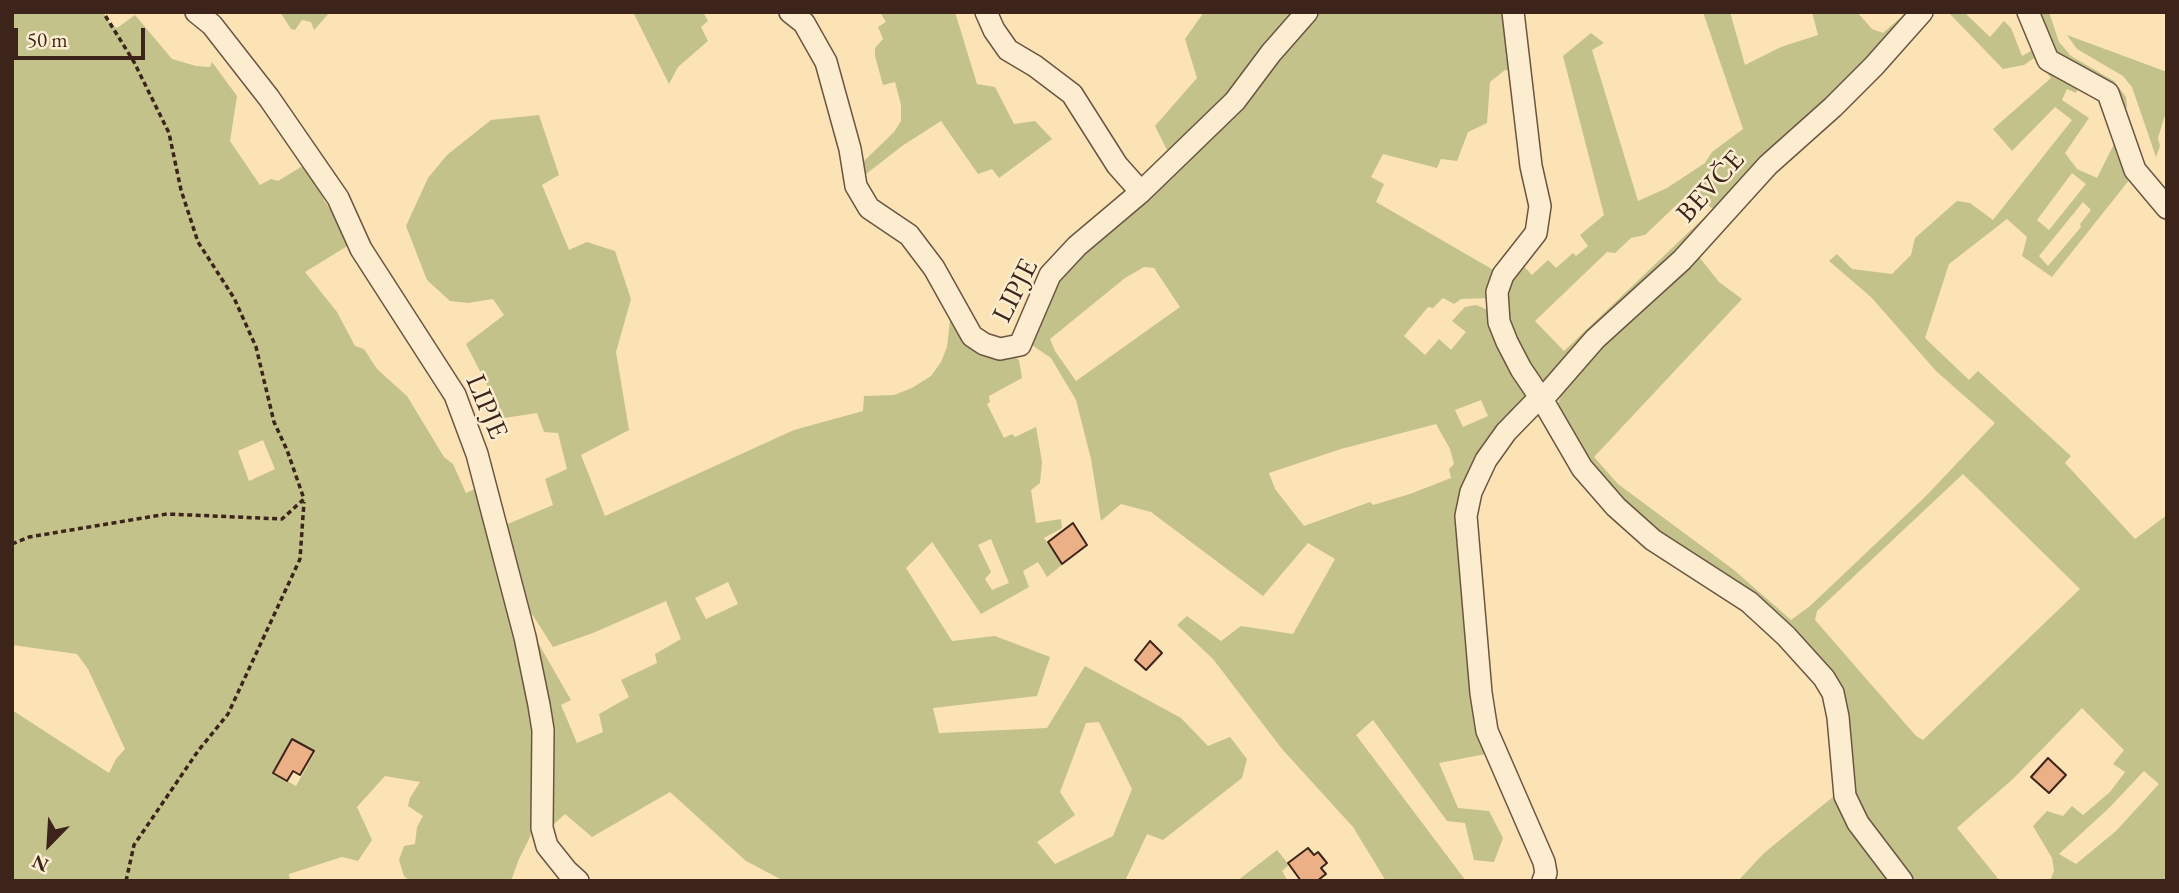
<!DOCTYPE html>
<meta charset="utf-8">
<style>
body{margin:0}
#map{position:relative;width:2179px;height:893px;overflow:hidden;background:#fbe3b6;font-family:"EB Garamond",serif}
canvas{display:block}
.frame{position:absolute;inset:0;border:14px solid #3c241b;pointer-events:none}
.north{position:absolute;left:14px;top:809px;width:70px;height:70px;-webkit-text-stroke:5px #fcedd0;paint-order:stroke;rotate:204deg;font-size:19px;font-weight:700;line-height:28px;text-align:center;color:#3c241b}
.north::after{content:'';display:block;margin:auto;width:24px;height:32px;background:#3c241b;clip-path:polygon(50% 0,100% 100%,50% 72%,0 100%)}
.scale{position:absolute;left:14px;top:28px;width:131px;height:32px;box-sizing:border-box;border:4px solid #3c241b;border-top:0;padding-left:9px;font-size:21px;line-height:24px;white-space:nowrap;color:#3c241b;-webkit-text-stroke:5px #fcedd0;paint-order:stroke}
</style>
<div id="map">
<canvas width="2179" height="893"></canvas>
<div class="frame"></div>
<div class="north">N</div>
<div class="scale">50 m</div>
</div>
<script>
const ctx = document.querySelector('canvas').getContext('2d');
ctx.lineJoin = 'round';
function fill(path, color) {
  ctx.fillStyle = color;
  ctx.fill(path, 'evenodd');
}
function shape(rows) {
  const path = new Path2D();
  for (const r of rows) {
    path.moveTo(r[0], r[1]);
    for (let i = 2; i < r.length; i += 2) path.lineTo(r[i], r[i + 1]);
  }
  return path;
}
function strokePath(path, color, width, dash) {
  ctx.strokeStyle = color;
  ctx.lineWidth = width;
  ctx.lineCap = dash ? 'butt' : 'round';
  ctx.setLineDash(dash || []);
  ctx.stroke(path);
}
function drawText(font, color, halo, rows, align = 'center') {
  ctx.font = font + ' "EB Garamond",serif';
  ctx.lineWidth = 5;
  ctx.setLineDash([]);
  ctx.textBaseline = 'middle';
  ctx.strokeStyle = halo;
  ctx.fillStyle = color;
  for (const [text, x, y, turn = 0] of rows) {
    ctx.save();
    ctx.translate(x, y);
    ctx.rotate((+turn || 0) * Math.PI / 180);
    ctx.textAlign = isNaN(turn) ? turn : align;
    if (halo) ctx.strokeText(text, 0, 0);
    ctx.fillText(text, 0, 0);
    ctx.restore();
  }
}
fill(shape([
 [12,12,103,12,111,25,117,28,135,15,172,59,196,66,210,67,212,62,237,96,230,141,260,185,271,179,278,181,306,164,318,181,324,200,337,220,349,245,305,272,337,312,355,346,364,349,377,369,407,396,444,457,453,464,466,493,481,486,537,709,535,816,530,837,519,859,511,881,410,881,404,876,399,860,404,846,415,844,417,827,423,816,408,806,410,798,420,782,385,776,357,807,372,840,358,861,342,857,289,874,290,881,12,881,12,710,109,773,116,759,125,749,88,669,77,654,12,645],
 [263,440,275,469,249,481,238,451],
 [293,741,315,752,296,786,274,773],
 [280,12,330,12,314,30,311,22,302,20,295,30,291,29],
 [633,12,703,12,708,21,701,27,708,41,678,67,669,84],
 [880,12,955,12,977,84,995,87,1014,124,1035,121,1052,139,999,178,992,169,978,174,941,121,902,146,861,178,859,172,863,162,894,132,901,121,901,105,895,82,883,85,875,56,875,48,883,39,878,27,886,22],
 [1204,12,1298,12,1230,97,1169,154,1155,126,1197,78,1185,39],
 [1316,12,1508,12,1514,71,1505,70,1490,82,1487,123,1468,132,1457,161,1441,159,1437,168,1383,154,1371,177,1384,184,1376,202,1497,272,1490,298,1461,299,1454,304,1443,298,1433,308,1428,307,1404,336,1425,355,1439,339,1451,350,1466,332,1452,321,1465,307,1476,305,1488,310,1529,393,1471,477,1491,753,1439,763,1458,808,1489,811,1503,838,1494,862,1474,860,1465,823,1447,821,1373,720,1356,735,1466,881,1386,881,1353,827,1282,749,1213,659,1177,625,1187,616,1221,641,1241,626,1293,634,1335,559,1308,543,1263,596,1151,512,1121,504,1101,521,1091,459,1076,400,1051,358,1029,343,1050,282],
 [1144,267,1154,268,1180,307,1076,381,1055,351,1050,339,1125,278],
 [1481,400,1488,416,1463,427,1455,410],
 [1436,424,1450,449,1454,464,1449,469,1451,478,1410,494,1373,505,1370,502,1304,526,1275,489,1269,473,1341,449],
 [1703,12,1730,12,1745,65,1781,47,1818,35,1812,12,1857,12,1872,29,1883,33,1907,12,1919,12,1544,393,1505,324,1505,280,1519,261,1532,275,1548,260,1556,268,1573,253,1576,256,1588,246,1580,235,1604,215,1563,56,1591,33,1604,43,1592,50,1638,201,1667,188,1705,163,1712,152,1743,129],
 [1691,191,1713,209,1564,351,1535,321,1607,252,1615,253,1631,238,1645,235],
 [1948,12,1964,12,1990,37,2004,21,2011,28,2022,56,2044,44,2031,12,2049,12,2059,42,2071,56,2114,81,2126,97,2127,107,2122,112,2103,96,2080,84,2076,93,2067,89,2062,100,2089,118,2065,153,2077,169,2097,178,2115,142,2130,179,2052,277,2022,256,2027,237,2007,219,1949,264,1925,338,1969,380,1978,371,2071,456,2065,463,2135,539,2167,515,2167,881,2050,881,2054,871,2052,858,2033,826,2047,811,2063,816,2072,806,2083,815,2110,792,2125,772,2113,764,2124,750,2082,708,2014,778,1957,828,2000,881,1910,881,1879,841,1849,790,1836,686,1651,529,1595,475,1557,406,1562,393,1580,367,1696,253,1719,282,1742,299,1594,457,1618,484,1734,570,1791,620,1810,606,1925,497,1995,423,1936,371,1871,297,1829,261,1837,254,1852,269,1892,274,1911,255,1915,238,1957,201,1970,203,1993,220,2072,120,2055,107,2012,151,1993,129,2051,78,2034,58,2024,65,2003,69],
 [2072,173,2086,184,2049,230,2037,220],
 [2083,202,2091,210,2080,224,2081,227,2048,266,2039,256],
 [1963,474,2080,589,1923,740,1916,736,1815,620,1817,611],
 [2144,771,2159,784,2116,831,2076,864,2059,854,2109,808],
 [2067,35,2167,72,2167,108,2158,138,2160,146,2156,157,2132,87,2123,76,2077,49],
 [539,115,559,175,542,185,569,250,587,242,615,251,631,299,616,352,629,430,581,455,605,516,794,430,863,411,864,396,894,395,912,388,931,376,941,362,947,347,951,312,1019,360,1022,378,989,396,990,402,987,404,1004,438,1012,434,1015,437,1036,427,1042,462,1040,483,1031,490,1036,523,1061,519,1062,528,1044,538,1062,565,1047,577,1038,562,1023,571,1029,587,981,614,932,542,906,568,952,641,995,636,1050,657,1037,696,933,708,939,733,1047,728,1085,666,1181,718,1208,746,1230,737,1247,759,1242,778,1163,840,1147,834,1125,881,784,881,746,861,670,792,592,837,565,814,553,825,549,809,528,636,537,641,571,700,561,705,577,743,603,732,599,714,629,697,621,680,657,663,655,654,681,639,666,601,593,633,553,647,530,611,523,612,503,526,553,505,545,479,567,469,558,433,544,432,537,413,504,418,466,344,504,315,493,299,468,303,450,301,427,280,406,226,428,178,447,155,491,120],
 [991,539,1009,583,992,590,985,579,991,572,978,545],
 [728,582,738,604,706,619,695,598],
 [1099,722,1132,789,1113,836,1055,864,1037,842,1075,815,1060,792,1086,723],
 [1839,792,1897,881,1738,881,1764,853],
 [1277,850,1289,865,1282,871,1288,881,1237,881]
]), '#c3c28b');
const building = shape([
 [1073,523,1087,545,1062,564,1048,542,1073,523],
 [1150,641,1162,653,1146,670,1135,660,1150,641],
 [292,739,314,751,300,775,293,771,287,781,273,773,292,739],
 [2048,758,2066,775,2049,793,2031,777,2048,758],
 [1308,848,1314,855,1318,852,1327,863,1321,868,1326,874,1317,881,1301,881,1288,863,1308,848]
]);
fill(building, '#ecb086');
strokePath(building, '#3c241b', 2);
const minor = shape([
 [196,12,212,25,269,98,338,198,361,249,455,395,477,454,525,637,539,705,543,730,542,828,547,846,567,871,578,881],
 [790,12,804,23,826,62,850,149,856,186,869,208,909,235,934,268,972,336,984,344,1000,349,1020,345,1050,275,1077,246,1141,192,1235,101,1271,53,1307,12],
 [986,12,994,30,1008,50,1035,66,1072,94,1117,165,1141,192],
 [1513,12,1531,166,1540,206,1536,233,1503,275,1497,292,1499,322,1507,342,1521,369,1546,406,1582,468,1616,507,1653,540,1749,602,1786,636,1824,678,1833,693,1838,717,1845,796,1858,823,1902,881],
 [2028,12,2048,60,2108,93,2135,170,2167,208],
 [1543,881,1546,873,1544,862,1487,731,1481,693,1466,516,1471,492,1486,460,1506,432,1540,397,1548,393,1595,339,1682,260,1768,165,1833,107,1874,66,1922,12]
]);
strokePath(minor, '#6c5442', 24);
strokePath(shape([
 [12,544,29,537,167,514,282,519,304,499,287,450,274,422,256,347,234,298,198,242,181,190,169,133,134,62,103,12],
 [126,881,134,845,198,751,228,714,300,559,304,502]
]), '#3c241b', 3.5, [5, 3.5]);
strokePath(minor, '#fcedd0', 21);
drawText('28px', '#3c241b', '#fcedd0', [
 ["BEVČE",1711,187,-48],
 ["LIPJE",1016,291,-63],
 ["LIPJE",486,407,67]
]);
</script>
